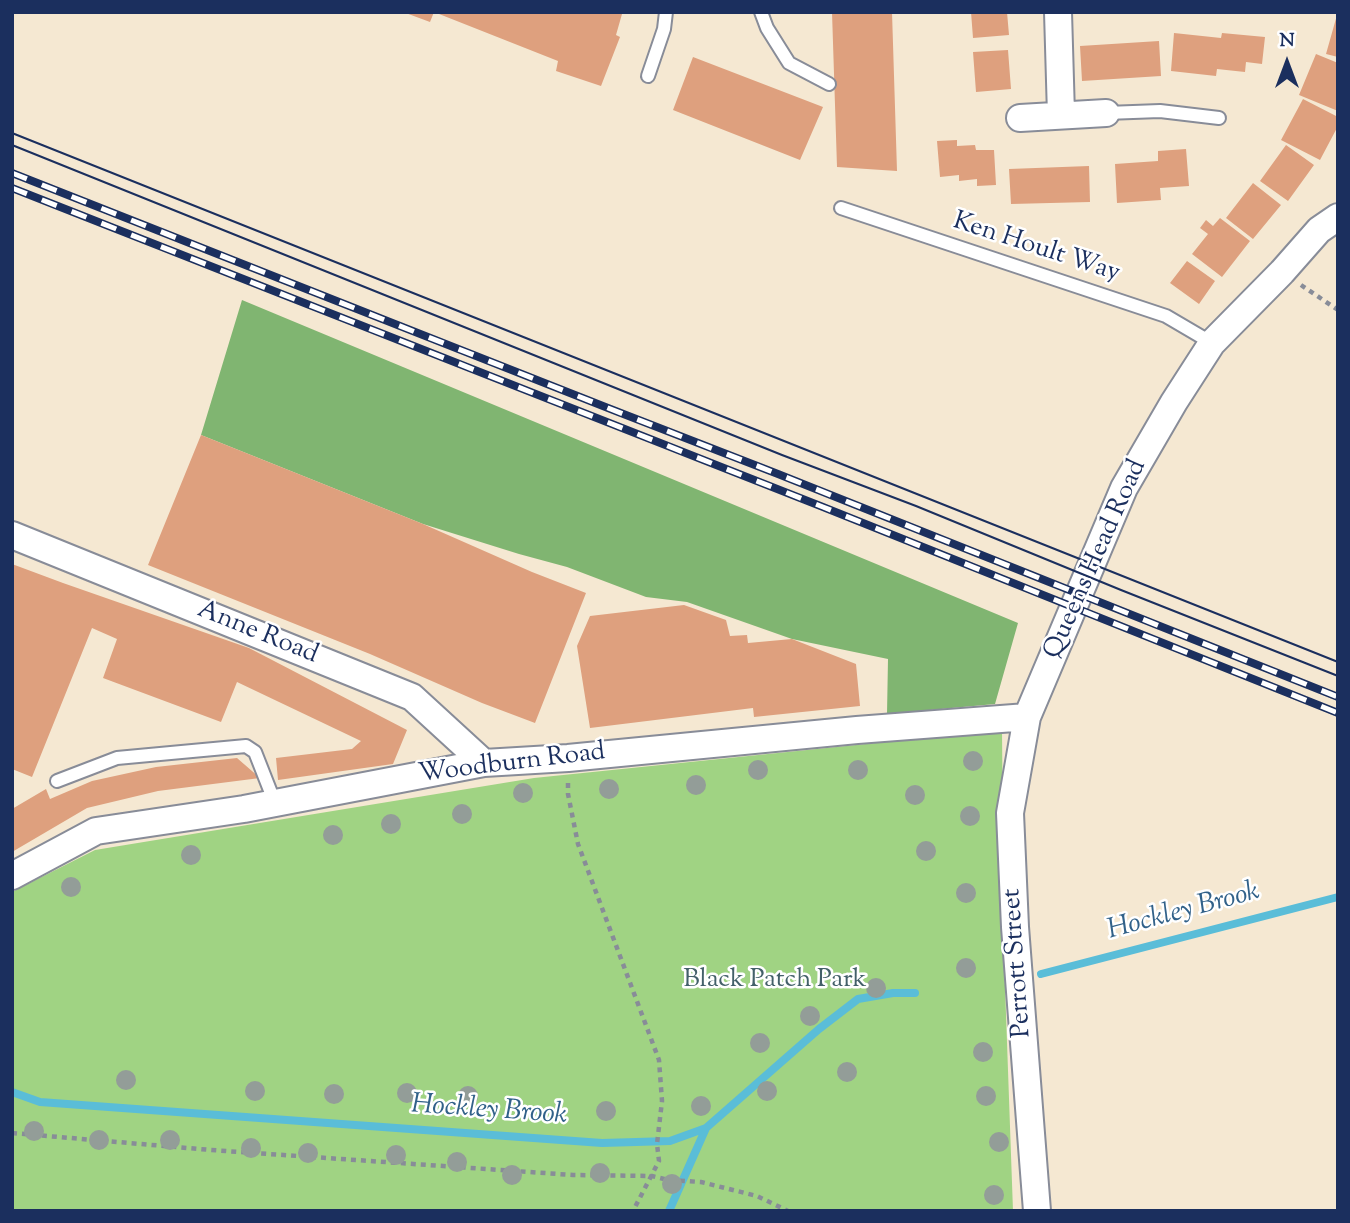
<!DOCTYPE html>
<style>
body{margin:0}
#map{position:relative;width:1350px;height:1223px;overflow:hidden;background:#f5e8d2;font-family:"Sorts Mill Goudy",serif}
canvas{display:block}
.frame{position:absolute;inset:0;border:14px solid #1b2f5e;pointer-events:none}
.north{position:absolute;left:1252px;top:28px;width:70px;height:70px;-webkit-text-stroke:5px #fff;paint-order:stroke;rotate:0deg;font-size:19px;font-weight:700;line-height:28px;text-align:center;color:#1b2f5e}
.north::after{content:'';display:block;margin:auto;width:24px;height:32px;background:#1b2f5e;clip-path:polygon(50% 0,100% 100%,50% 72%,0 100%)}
</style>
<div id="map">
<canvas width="1350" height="1223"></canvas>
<div class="frame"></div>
<div class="north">N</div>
</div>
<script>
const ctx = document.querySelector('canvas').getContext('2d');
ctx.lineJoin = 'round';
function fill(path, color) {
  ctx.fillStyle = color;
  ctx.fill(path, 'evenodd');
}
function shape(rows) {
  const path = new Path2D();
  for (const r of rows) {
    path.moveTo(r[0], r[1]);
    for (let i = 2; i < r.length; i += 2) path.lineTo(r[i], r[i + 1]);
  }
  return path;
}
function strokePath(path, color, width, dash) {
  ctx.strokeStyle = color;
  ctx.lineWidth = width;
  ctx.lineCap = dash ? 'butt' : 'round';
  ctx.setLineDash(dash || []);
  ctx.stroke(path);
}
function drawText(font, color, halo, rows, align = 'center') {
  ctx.font = font + ' "Sorts Mill Goudy",serif';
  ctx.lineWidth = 5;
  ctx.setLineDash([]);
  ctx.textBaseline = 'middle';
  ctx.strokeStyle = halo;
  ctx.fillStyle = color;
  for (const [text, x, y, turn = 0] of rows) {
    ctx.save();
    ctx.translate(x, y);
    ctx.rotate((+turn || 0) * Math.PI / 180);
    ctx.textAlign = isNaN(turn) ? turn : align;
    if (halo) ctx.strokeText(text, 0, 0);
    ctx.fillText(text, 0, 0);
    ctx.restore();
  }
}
fill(shape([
 [1002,730,1004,958,1013,1211,12,1211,12,892,95,850,534,778]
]), '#a0d383');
fill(shape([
 [242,300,1018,623,995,704,887,714,888,659,792,639,687,602,646,597,567,567,519,554,423,524,201,435]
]), '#80b571');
strokePath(shape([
 [1041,974,1338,897],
 [12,1092,40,1102,602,1143,670,1141,706,1128,819,1029,858,999,893,993,915,993],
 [669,1211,706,1128]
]), '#5abdd8', 8);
fill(shape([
 [403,12,434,12,430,22],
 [434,12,618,12,622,14,616,35,620,37,601,86,556,71,558,61],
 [832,12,892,12,897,171,837,167],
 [971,12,1007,12,1009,35,973,38],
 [1337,15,1338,15,1338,57,1326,54],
 [1174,33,1221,38,1222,33,1265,37,1262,64,1246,62,1245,72,1217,69,1216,76,1171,71],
 [1159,41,1161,76,1082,81,1080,46],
 [1008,50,1011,89,976,92,973,52],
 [1316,54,1338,63,1338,111,1299,95],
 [693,57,823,107,800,160,673,110],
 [1303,99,1338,117,1338,126,1320,160,1281,140],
 [957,140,957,146,975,145,976,150,994,150,996,185,977,186,977,179,959,181,959,175,940,177,937,141],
 [1286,145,1314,165,1288,201,1260,181],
 [1186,149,1189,186,1160,188,1161,200,1117,203,1115,164,1158,161,1158,151],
 [1089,166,1090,202,1011,204,1009,169],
 [1253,183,1281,205,1253,239,1226,218],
 [1220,218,1250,241,1222,277,1192,254,1208,234,1200,228,1206,220,1213,226],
 [1187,261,1215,281,1199,304,1170,283],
 [201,435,423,524,532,572,586,593,535,723,482,703,370,654,148,565],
 [12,564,63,583,249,648,407,730,393,764,278,780,276,758,352,749,361,741,237,682,221,722,103,678,117,639,92,628,32,777,12,769],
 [684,605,726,620,730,636,747,635,748,643,792,639,856,664,860,706,754,717,753,708,590,728,577,646,590,616],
 [237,758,260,778,158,791,87,808,12,852,12,809,46,789,50,799,92,781,156,767]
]), '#dea07e');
const service = shape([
 [761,12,767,28,789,63,829,84],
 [648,76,664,29,666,12],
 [1106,113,1160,111,1219,118],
 [841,208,1166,316,1212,343],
 [57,781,117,758,246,746,255,752,275,803]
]);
const minor = shape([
 [1058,12,1061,115],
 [1020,118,1106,113],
 [12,535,412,697,484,763],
 [12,876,96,831,244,809,484,763,568,758,857,730,1027,717],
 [1037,1211,1015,927,1010,813,1027,717,1124,488,1174,402,1212,343,1282,272,1319,230,1338,217]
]);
strokePath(service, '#888c98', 16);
strokePath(minor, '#888c98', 30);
strokePath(shape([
 [1301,285,1338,310],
 [568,783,568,794,578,844,659,1060,662,1101,657,1144,659,1161,633,1211],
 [12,1133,211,1150,573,1175,652,1176,668,1180,701,1182,757,1196,788,1211]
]), '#888c98', 4.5, [5, 5]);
strokePath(service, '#fff', 12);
strokePath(minor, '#fff', 26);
strokePath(shape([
 [12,133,1338,662],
 [12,145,782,455,916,506,1121,590,1338,676]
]), '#1b2f5e', 2);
const rail = shape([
 [12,173,608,408,778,474,1338,697],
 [12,188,823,507,1338,713]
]);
strokePath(rail, '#1b2f5e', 8);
strokePath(rail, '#fff', 5, [16]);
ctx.fillStyle = '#939d98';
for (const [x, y] of [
 [973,761],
 [758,770],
 [858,770],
 [696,785],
 [609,789],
 [523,793],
 [915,795],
 [462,814],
 [970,816],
 [391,824],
 [333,835],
 [926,851],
 [191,855],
 [71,887],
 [966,893],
 [966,968],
 [876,988],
 [810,1016],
 [760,1043],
 [983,1052],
 [847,1072],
 [126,1080],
 [255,1091],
 [767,1091],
 [407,1093],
 [334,1094],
 [468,1096],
 [986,1096],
 [701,1106],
 [606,1111],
 [34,1131],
 [99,1140],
 [170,1140],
 [999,1142],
 [251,1148],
 [308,1153],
 [396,1155],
 [457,1162],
 [600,1173],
 [512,1175],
 [672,1184],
 [994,1195]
]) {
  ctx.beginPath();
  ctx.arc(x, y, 10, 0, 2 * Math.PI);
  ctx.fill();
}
drawText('26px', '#1b2f5e', '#fff', [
 ["Ken Hoult Way",1036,249,18],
 ["Queens Head Road",1097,560,-66],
 ["Anne Road",257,634,22],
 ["Woodburn Road",512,765,-7],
 ["Perrott Street",1019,963,-94]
]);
drawText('26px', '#436069', '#fff', [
 ["Black Patch Park",775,982]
]);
drawText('italic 28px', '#316189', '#fff', [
 ["Hockley Brook",1184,913,-15],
 ["Hockley Brook",489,1112,4]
]);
</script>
